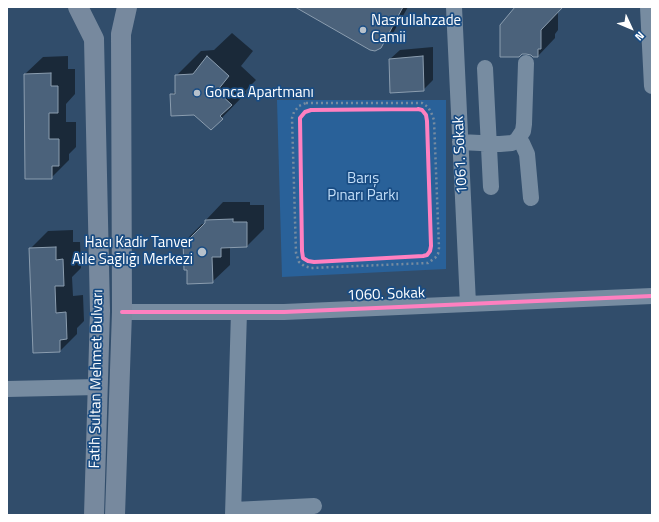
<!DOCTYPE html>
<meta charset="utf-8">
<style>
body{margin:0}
#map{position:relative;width:659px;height:522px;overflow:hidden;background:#314d6b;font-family:"Titillium Web",sans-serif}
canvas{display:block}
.frame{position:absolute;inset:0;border:8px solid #fff;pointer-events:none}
.north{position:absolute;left:611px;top:8px;width:40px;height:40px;-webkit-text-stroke:3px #194c83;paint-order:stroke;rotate:134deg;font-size:11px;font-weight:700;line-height:16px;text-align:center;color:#fff}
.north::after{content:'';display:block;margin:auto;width:14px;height:18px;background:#fff;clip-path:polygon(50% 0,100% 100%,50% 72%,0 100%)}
</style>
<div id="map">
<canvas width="659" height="522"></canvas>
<div class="frame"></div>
<div class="north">N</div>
</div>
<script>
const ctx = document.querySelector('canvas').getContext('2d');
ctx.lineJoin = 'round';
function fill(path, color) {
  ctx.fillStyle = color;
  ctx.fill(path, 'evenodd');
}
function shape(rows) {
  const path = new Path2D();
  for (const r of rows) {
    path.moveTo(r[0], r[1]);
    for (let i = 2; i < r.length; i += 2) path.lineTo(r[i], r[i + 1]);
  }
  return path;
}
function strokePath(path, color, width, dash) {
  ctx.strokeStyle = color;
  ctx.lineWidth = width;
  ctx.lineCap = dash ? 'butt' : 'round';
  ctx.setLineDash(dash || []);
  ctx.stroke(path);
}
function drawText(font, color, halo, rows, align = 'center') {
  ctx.font = font + ' "Titillium Web",sans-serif';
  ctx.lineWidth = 3.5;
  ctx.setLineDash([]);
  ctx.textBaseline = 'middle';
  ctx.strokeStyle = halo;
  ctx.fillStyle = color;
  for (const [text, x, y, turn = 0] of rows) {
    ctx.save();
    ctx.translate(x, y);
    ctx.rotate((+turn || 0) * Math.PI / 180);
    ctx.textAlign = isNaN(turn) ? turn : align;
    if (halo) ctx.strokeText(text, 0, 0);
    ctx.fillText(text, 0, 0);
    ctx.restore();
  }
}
fill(shape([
 [277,100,446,100,446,269,282,277]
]), '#296199');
fill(shape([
 [303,7,408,7,393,33,380,47],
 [516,7,562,7,558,11,558,30,555,34,555,38,538,56],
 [232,33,253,51,241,66,256,80,245,91,246,93,211,129,171,95,176,91,176,76,201,51,214,50],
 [433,47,433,80,423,90,390,59,400,50],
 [68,56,68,69,75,69,75,94,66,104,66,122,76,122,76,147,69,154,69,160,51,178,25,74,43,57],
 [223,202,250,202,250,205,264,205,264,229,247,246,230,247,230,265,212,282,184,242,202,224,206,224,206,220],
 [73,230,73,242,80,242,81,268,72,277,73,296,83,295,84,321,77,328,77,334,60,351,30,249,48,231]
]), '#0007');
const building = shape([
 [295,7,403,7,381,48,375,51,370,50,295,7],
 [515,7,563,7,541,30,541,49,538,49,538,57,533,57,531,55,526,54,522,54,519,57,500,57,500,25,515,7],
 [207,56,229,76,217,91,232,105,220,116,223,119,211,130,194,115,171,116,170,94,175,94,175,75,193,74,207,56],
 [423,56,424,91,390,93,389,59,423,56],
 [51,73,51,86,58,86,58,113,49,113,49,139,59,139,59,166,52,166,52,179,25,179,24,74,51,73],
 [233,219,233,222,247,222,247,247,221,248,221,257,212,257,213,283,187,284,187,270,184,270,183,241,187,241,205,223,205,220,233,219],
 [56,247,56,260,63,259,64,286,55,286,56,313,66,312,67,339,60,340,60,352,33,353,29,248,56,247]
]);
fill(building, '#4b627b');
strokePath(building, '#8b9daf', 1);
strokePath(shape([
 [306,103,422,103,428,107,431,112,434,120,439,248,438,254,435,258,428,263,311,268,304,266,299,262,296,253,292,118,294,112,299,106,306,103]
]), '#778ca1', 2.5, [2, 3]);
strokePath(shape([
 [454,7,468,304],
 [648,7,652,86],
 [485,68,491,187],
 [517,140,522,143,527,154,531,198],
 [460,142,500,144,512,143,517,140,523,131,524,124,526,63],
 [122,312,284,312,652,296],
 [7,389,98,387],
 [234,510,314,506],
 [233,515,239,312]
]), '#778ca1', 16);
strokePath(shape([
 [78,7,94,39,100,311,94,515],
 [115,515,122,312,121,34,127,7]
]), '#77899e', 20);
strokePath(shape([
 [418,109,422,110,426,115,427,121,431,246,430,251,427,255,423,256,314,262,308,261,303,258,302,251,300,118,305,112,311,110,418,109],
 [122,312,284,312,652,296]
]), '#ff80c0', 4);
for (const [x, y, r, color] of [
 [363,30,4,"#b7c1cb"],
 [197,93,4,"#b7c1cb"],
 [202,252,5,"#b7c1cb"]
]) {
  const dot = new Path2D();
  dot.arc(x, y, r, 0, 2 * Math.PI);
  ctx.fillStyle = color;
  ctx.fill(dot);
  strokePath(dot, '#194c83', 1.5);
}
drawText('15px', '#fff', '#194c83', [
 ["Nasrullahzade",371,21],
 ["Camii",371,38],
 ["Gonca Apartmanı",205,93],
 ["Hacı Kadir Tanver",193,243,"right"],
 ["Aile Sağlığı Merkezi",193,260,"right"]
], 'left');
drawText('15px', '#fff', '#194c83', [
 ["1061. Sokak",461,155,-93],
 ["1060. Sokak",386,295,-2],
 ["Fatih Sultan Mehmet Bulvarı",97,379,-89]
]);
drawText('15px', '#c3def8', '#194c83', [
 ["Barış",363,179],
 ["Pınarı Parkı",363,196]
]);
</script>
